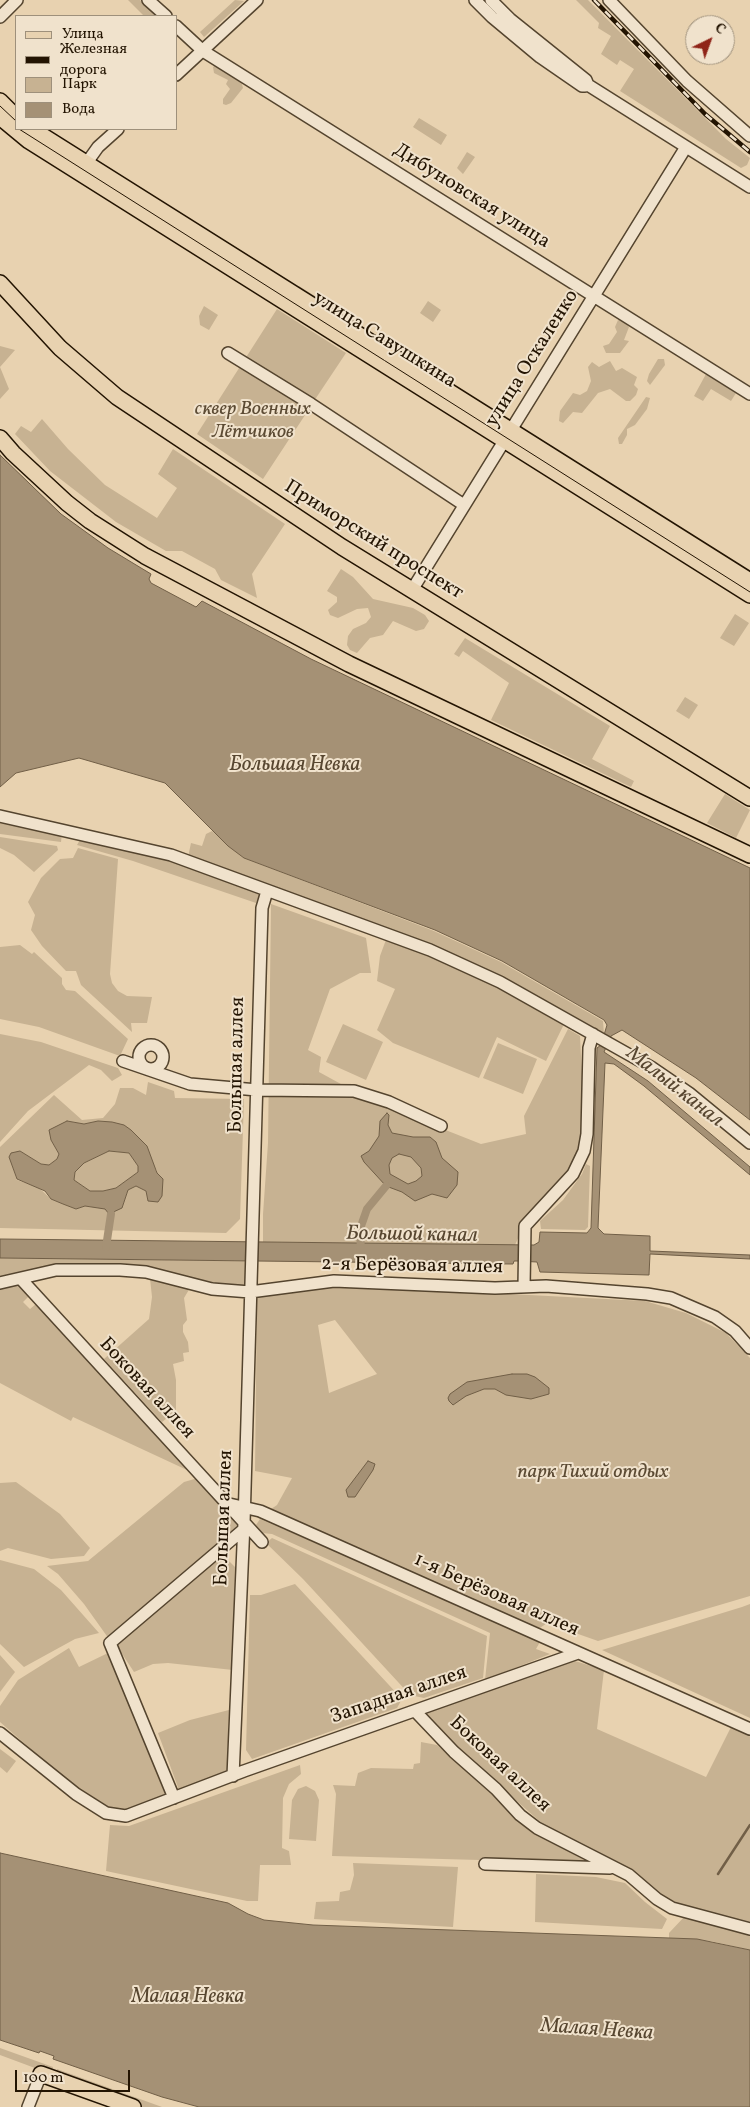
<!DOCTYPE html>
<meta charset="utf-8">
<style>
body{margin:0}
#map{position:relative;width:750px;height:2107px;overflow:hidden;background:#e8d2b0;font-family:Vollkorn,serif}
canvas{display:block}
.legend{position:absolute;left:15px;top:15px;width:162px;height:115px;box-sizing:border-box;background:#f0e2cc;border:1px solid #9e907b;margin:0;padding:6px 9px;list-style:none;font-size:15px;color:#231402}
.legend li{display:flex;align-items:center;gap:10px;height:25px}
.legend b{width:25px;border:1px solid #9e907b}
.north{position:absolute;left:685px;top:15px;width:50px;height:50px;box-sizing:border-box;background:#f0e2cc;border:1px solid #9e907b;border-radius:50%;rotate:42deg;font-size:14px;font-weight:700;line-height:20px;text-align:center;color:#231402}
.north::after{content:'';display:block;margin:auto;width:18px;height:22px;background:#8f2418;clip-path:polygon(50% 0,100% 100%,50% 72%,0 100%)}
.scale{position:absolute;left:15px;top:2070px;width:115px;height:22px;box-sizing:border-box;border:2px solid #231402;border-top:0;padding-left:6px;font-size:15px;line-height:18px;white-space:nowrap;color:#231402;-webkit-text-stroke:4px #f0e2cc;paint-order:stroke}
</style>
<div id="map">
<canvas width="750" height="2107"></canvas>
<ul class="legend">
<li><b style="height:6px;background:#e8d2b0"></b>Улица</li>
<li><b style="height:6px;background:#231402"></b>Железная дорога</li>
<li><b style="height:14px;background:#c7b292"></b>Парк</li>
<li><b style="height:14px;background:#a59175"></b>Вода</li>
</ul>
<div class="north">С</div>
<div class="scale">100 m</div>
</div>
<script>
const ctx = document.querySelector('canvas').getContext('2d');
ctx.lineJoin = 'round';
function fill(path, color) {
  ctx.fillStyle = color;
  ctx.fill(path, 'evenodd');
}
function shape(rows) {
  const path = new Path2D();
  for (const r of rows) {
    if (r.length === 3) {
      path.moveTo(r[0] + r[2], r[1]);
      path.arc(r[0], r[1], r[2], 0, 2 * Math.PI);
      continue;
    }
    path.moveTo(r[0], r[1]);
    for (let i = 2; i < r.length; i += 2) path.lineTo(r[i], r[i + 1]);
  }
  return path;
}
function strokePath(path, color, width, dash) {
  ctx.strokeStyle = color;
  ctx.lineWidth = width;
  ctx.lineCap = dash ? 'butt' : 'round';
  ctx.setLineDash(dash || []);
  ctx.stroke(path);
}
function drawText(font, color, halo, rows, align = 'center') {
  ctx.font = font + ' Vollkorn,serif';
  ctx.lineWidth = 4;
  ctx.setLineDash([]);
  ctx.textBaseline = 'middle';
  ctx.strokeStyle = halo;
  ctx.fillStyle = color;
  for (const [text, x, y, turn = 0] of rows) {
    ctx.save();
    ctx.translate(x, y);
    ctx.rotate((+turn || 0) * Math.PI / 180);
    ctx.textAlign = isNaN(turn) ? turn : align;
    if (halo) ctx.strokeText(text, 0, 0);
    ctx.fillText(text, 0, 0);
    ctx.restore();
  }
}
fill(shape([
 [128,0,140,0,157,16,144,16],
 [235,0,244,1,204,37,200,32],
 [576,0,588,0,726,139,750,158,747,165,741,168,620,91,634,69,620,60,617,65,601,54,611,36,598,28,599,23],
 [217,64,241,81,243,88,231,103,226,105,223,104,223,99,230,89,226,84,228,80,214,73,213,67],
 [419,118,447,135,441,145,413,127],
 [467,152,475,157,463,174,457,168],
 [197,223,293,283,290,288,197,226],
 [299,286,438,374,437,376,296,291],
 [428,301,441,310,433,322,420,313],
 [204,306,218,315,209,330,200,325,199,316],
 [277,309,346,353,314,401,245,359],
 [618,320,624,321,629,327,624,340,629,341,620,353,606,353,603,346,609,344,617,332,615,327],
 [0,346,15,350,0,367,9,389,0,399],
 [658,359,664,359,665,365,650,385,647,381,649,374],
 [610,361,616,371,622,368,637,377,634,385,638,389,636,395,630,401,626,401,610,389,598,393,582,413,573,412,563,423,559,421,560,411,573,393,580,395,587,391,591,381,588,367,592,362,599,367],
 [241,365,311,406,263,479,197,434],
 [706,374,736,393,731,401,711,389,703,401,694,396],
 [646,397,650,398,647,409,635,425,627,429,627,435,622,444,619,444,618,438],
 [42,419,68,449,105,485,157,518,177,488,158,474,173,449,285,524,252,574,257,598,221,580,215,569,182,551,166,551,116,522,50,471,15,434,21,426,31,432],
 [341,569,353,577,373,599,413,608,425,615,429,621,424,629,416,631,393,621,383,635,370,638,357,653,350,650,347,645,348,636,353,629,366,623,371,617,368,608,357,609,338,618,330,615,328,610,337,602,337,597,327,591],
 [735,614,749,623,734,646,720,638],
 [465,638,610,726,592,759,634,781,631,787,491,720,509,683,463,651,459,657,454,654],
 [685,697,698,705,689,719,676,711],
 [725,794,750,810,736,838,707,823],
 [0,820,62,833,61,842,0,834],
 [212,831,244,858,434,931,501,962,603,1021,604,1035,502,977,465,959,188,857,191,843,202,846,206,834],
 [0,837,57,846,58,850,34,872,14,855,0,848],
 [81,838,150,854,261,892,256,903,133,861,77,845],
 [78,848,118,859,110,974,112,983,118,991,127,996,152,997,147,1023,131,1023,132,1032,81,985,76,971,66,971,42,946,31,930,35,915,28,902,41,878,60,859,73,858],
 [271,904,366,938,371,973,360,973,330,989,308,1050,321,1057,319,1072,372,1101,481,1144,526,1134,524,1116,568,1029,580,1036,584,1118,579,1158,529,1214,515,1245,263,1242,263,1214,268,1143],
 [387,937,489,981,565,1022,546,1061,497,1037,479,1078,393,1043,377,1030,395,989,377,981,380,956],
 [20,945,32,954,34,952,62,978,62,984,66,990,75,991,128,1039,120,1056,39,1027,0,1019,0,947],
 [343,1024,383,1042,366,1080,326,1062],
 [0,1034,41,1042,103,1063,118,1068,122,1075,112,1081,101,1070,89,1065,28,1111,0,1142],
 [498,1043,537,1059,523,1094,483,1078],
 [148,1082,174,1091,175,1098,244,1099,240,1219,226,1233,0,1228,0,1147,54,1095,82,1120,103,1118,115,1104,120,1088,133,1088,146,1095],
 [67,1121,84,1124,98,1121,112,1122,131,1130,147,1146,151,1162,157,1171,146,1191,136,1186,128,1190,122,1207,118,1209,85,1206,76,1209,51,1199,38,1187,17,1180,12,1165,20,1151,41,1164,49,1165,57,1159,59,1154,51,1140],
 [109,1151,129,1153,138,1166,138,1172,116,1188,103,1191,90,1191,74,1180,75,1172,84,1163],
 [586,1164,590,1166,588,1227,585,1230,541,1229,540,1221,563,1200,582,1174],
 [0,1258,245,1261,246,1285,213,1285,190,1288,184,1298,187,1320,183,1325,183,1332,188,1342,189,1352,183,1353,184,1361,173,1364,176,1380,176,1411,162,1422,104,1359,149,1319,152,1297,149,1269,0,1279],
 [19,1283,29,1296,23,1302,30,1309,36,1304,187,1470,73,1417,71,1421,0,1383,0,1287],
 [336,1285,645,1301,686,1313,726,1333,750,1358,750,1596,598,1641,547,1623,540,1628,533,1625,536,1631,268,1511,277,1505,292,1478,255,1471,257,1294],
 [335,1320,377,1374,329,1393,318,1325],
 [198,1478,240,1524,239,1529,109,1639,84,1604,58,1574,47,1566,88,1561,184,1482],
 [16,1482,60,1514,90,1548,84,1556,51,1559,8,1548,0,1551,0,1483],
 [260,1519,541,1640,536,1649,550,1654,485,1680,490,1633,272,1534,262,1533,256,1525],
 [272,1538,487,1636,483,1678,424,1698,410,1695,303,1579,266,1543],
 [222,1554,235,1567,233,1670,168,1663,153,1664,134,1672,115,1643],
 [0,1560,34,1569,61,1590,99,1633,75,1639,24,1667,0,1644],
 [295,1584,402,1699,397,1708,252,1759,246,1750,250,1595,261,1595],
 [750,1604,750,1718,602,1650,742,1607],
 [69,1648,79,1667,108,1653,166,1796,127,1811,107,1808,74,1787,0,1722,0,1706,18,1680],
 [0,1655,15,1672,0,1692],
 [572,1660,604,1670,597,1729,706,1777,731,1727,750,1736,750,1926,679,1908,544,1825,471,1761,425,1712],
 [229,1710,227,1772,179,1790,158,1733,190,1720],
 [421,1742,437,1745,545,1839,590,1863,332,1856,336,1794,333,1785,355,1786,358,1773,371,1768,413,1769,414,1764,420,1763],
 [0,1749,16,1761,7,1773,0,1767],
 [300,1765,301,1774,289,1784,283,1798,282,1848,289,1851,291,1865,260,1865,258,1901,247,1901,106,1871,110,1825,129,1826],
 [306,1786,315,1791,319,1800,316,1841,289,1839,292,1800,298,1789],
 [353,1863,458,1867,453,1927,314,1919,316,1902,339,1901,340,1892,350,1890,354,1875],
 [536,1874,596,1877,625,1883,645,1902,667,1919,662,1929,535,1922],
 [685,1916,750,1932,750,1950,710,1941,669,1939,669,1933],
 [0,2048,53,2067,51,2074,0,2055],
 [57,2069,162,2107,141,2107,55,2075]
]), '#c7b292');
const water = shape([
 [0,455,61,514,108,548,151,574,149,579,151,583,196,607,202,601,311,659,750,868,750,1120,696,1078,622,1030,611,1036,604,1052,648,1081,750,1167,750,1175,644,1086,614,1064,605,1063,598,1228,604,1234,650,1236,650,1251,750,1255,750,1259,650,1254,649,1275,540,1272,537,1262,519,1261,514,1261,513,1264,0,1258,0,1239,534,1245,539,1242,540,1232,587,1233,591,1228,597,1048,601,1045,607,1025,604,1020,502,961,435,930,244,858,228,846,165,783,79,758,16,773,0,787,0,455],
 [387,1113,389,1115,388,1125,392,1133,413,1137,430,1137,436,1142,442,1158,458,1172,457,1185,447,1198,432,1194,415,1201,402,1192,386,1186,364,1162,361,1156,369,1151,379,1136,380,1121,387,1113],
 [399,1154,411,1157,421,1168,422,1176,416,1181,408,1184,390,1174,389,1165,392,1158,399,1154],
 [67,1121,84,1124,98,1121,112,1122,124,1125,131,1130,147,1146,157,1173,163,1179,162,1196,158,1202,148,1201,146,1191,136,1186,128,1190,122,1208,109,1214,105,1209,85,1206,76,1209,63,1204,51,1199,45,1191,17,1179,9,1157,11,1153,20,1151,41,1164,49,1165,57,1159,59,1154,51,1140,49,1130,67,1121],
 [109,1151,129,1153,138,1166,138,1172,116,1188,103,1191,90,1191,74,1180,75,1172,84,1163,109,1151],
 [512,1374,527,1374,535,1377,549,1388,549,1394,531,1399,506,1395,495,1389,484,1389,466,1396,453,1405,449,1401,448,1398,450,1394,467,1382,512,1374],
 [368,1461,375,1464,373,1470,355,1497,348,1497,346,1490,368,1461],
 [0,1853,228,1903,248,1914,264,1920,313,1925,697,1939,750,1950,750,2107,199,2107,162,2097,53,2059,54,2056,40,2051,39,2053,0,2040,0,1853]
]);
fill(water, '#a59175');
strokePath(water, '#715f47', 1);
strokePath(shape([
 [718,1874,750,1825]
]), '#715f47', 2.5);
strokePath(shape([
 [106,1247,111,1214],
 [361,1252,360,1229,367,1209,386,1186]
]), '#a59175', 8);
const minor = shape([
 [148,0,166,16],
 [475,0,492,17,540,57,582,86,585,86],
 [491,0,510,19,586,80,588,85,750,187],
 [609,0,687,81,750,136],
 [0,17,17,0],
 [176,26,203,51,750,394],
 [176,75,257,0],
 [83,168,98,147,118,129],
 [228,353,311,404,464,505],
 [412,590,686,147],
 [0,816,171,855,430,950,500,982,651,1067,689,1093,750,1143],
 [151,1057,12],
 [123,1061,190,1084,257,1090,354,1091,389,1102,441,1126],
 [21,1279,262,1542],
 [0,1283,56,1270,120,1270,146,1272,212,1289,250,1292,334,1281,495,1288,546,1286,647,1294,671,1298,715,1317,735,1331,750,1348],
 [524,1287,525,1226,573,1174,584,1151,587,1134,589,1048,593,1034],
 [225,1503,260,1511,750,1729],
 [415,1711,454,1752,496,1789,520,1815,537,1828,629,1875,657,1899,672,1908,750,1929],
 [0,1733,76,1794,106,1813,126,1816,244,1771,578,1653],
 [233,1776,244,1523,262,908,267,891],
 [174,1798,110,1643,243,1530],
 [485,1864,610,1868],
 [28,2107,41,2074]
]);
const major = shape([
 [0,101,16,117],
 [0,117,29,141,750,595],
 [32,129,750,581],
 [0,283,60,348,117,397,342,547,750,798],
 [0,438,13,453,67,503,90,521,145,556,349,664,750,855],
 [41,2074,133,2107]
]);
strokePath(minor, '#54442e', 14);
strokePath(major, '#231402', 18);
strokePath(minor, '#f0e2cc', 11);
strokePath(major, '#e8d2b0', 15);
strokePath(shape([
 [0,106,16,121],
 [19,129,750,592]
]), '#231402', 1);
const rail = shape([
 [594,0,705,114,750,152]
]);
strokePath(rail, '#231402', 4.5);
strokePath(rail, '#f0e2cc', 2.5, [8]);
drawText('20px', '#231402', '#f0e2cc', [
 ["Дибуновская улица",471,197,32],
 ["улица Савушкина",384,341,32],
 ["улица Оскаленко",533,359,-58],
 ["Приморский проспект",373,541,32],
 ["Большая аллея",238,1065,-89],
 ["2-я Берёзовая аллея",412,1267,1],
 ["Боковая аллея",146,1389,47],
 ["Большая аллея",225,1518,-88],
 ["1-я Берёзовая аллея",496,1596,24],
 ["Западная аллея",399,1696,-19],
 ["Боковая аллея",499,1765,43]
]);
drawText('italic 20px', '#5c4b34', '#f0e2cc', [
 ["сквер Военных",253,410],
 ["Лётчиков",253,433],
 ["парк Тихий отдых",593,1473]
]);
drawText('italic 21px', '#574630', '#f0e2cc', [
 ["Большая Невка",295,766],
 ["Малый канал",674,1088,38],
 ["Большой канал",412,1236,1],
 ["Малая Невка",188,1998],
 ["Малая Невка",597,2031,4]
]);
</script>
